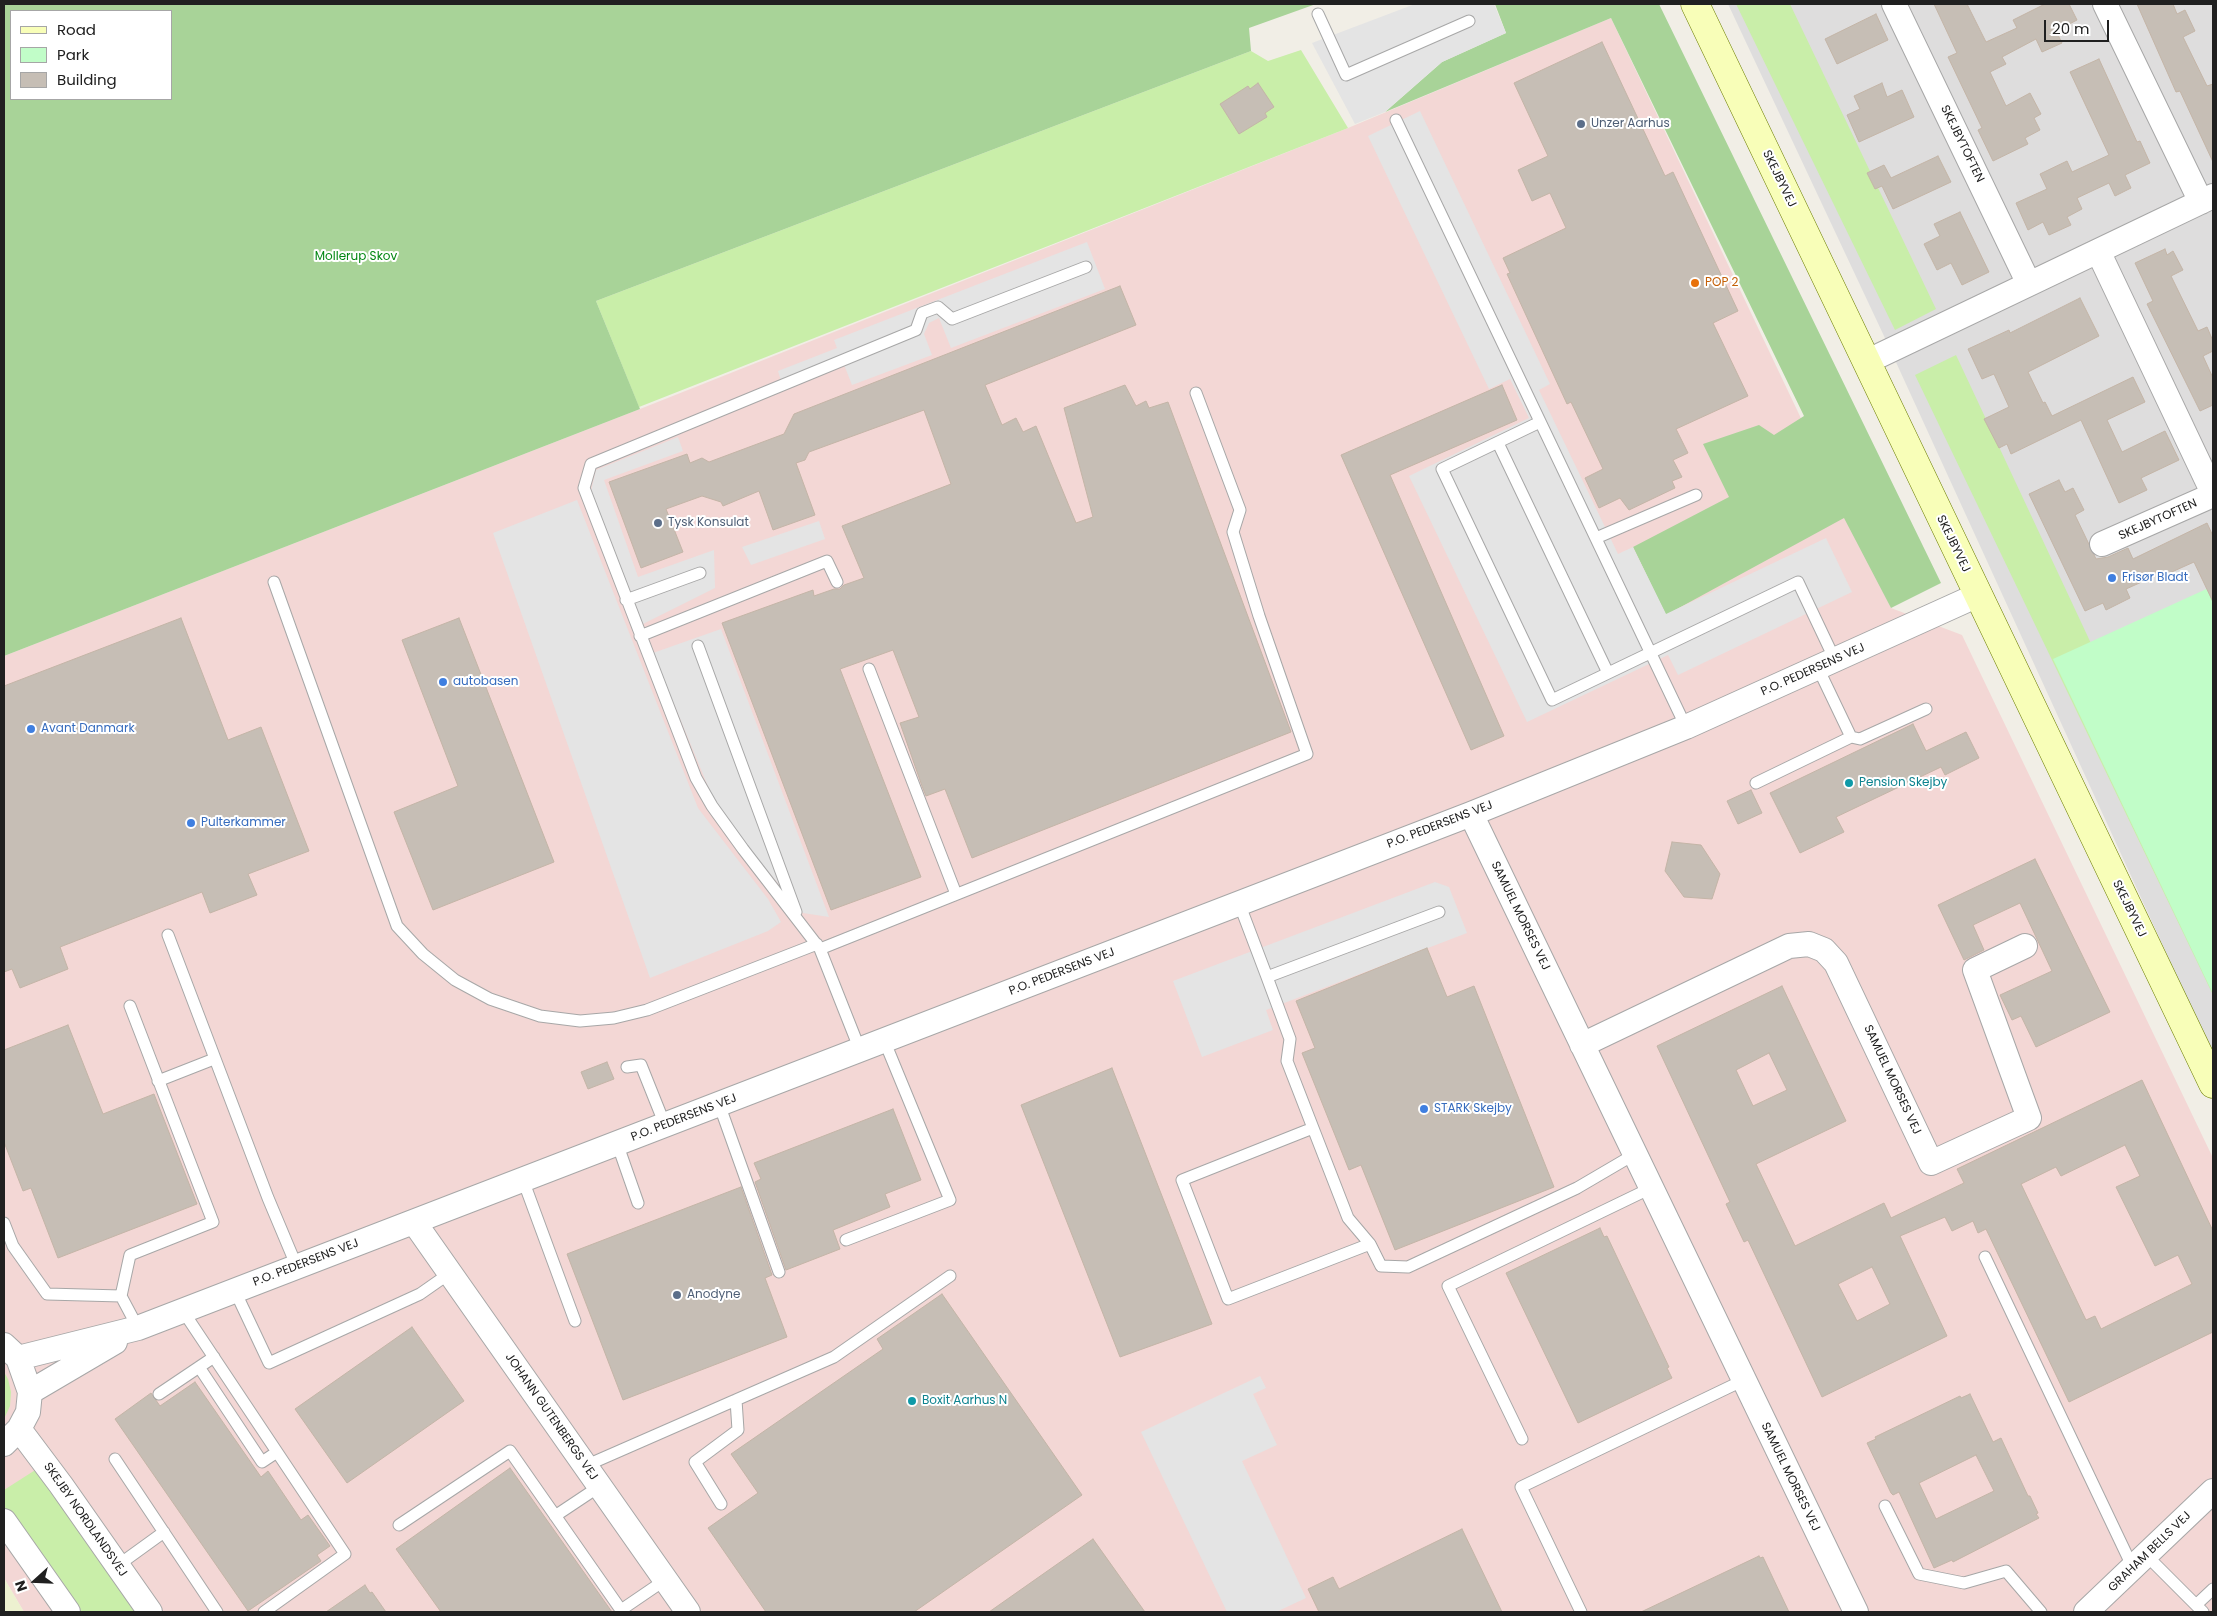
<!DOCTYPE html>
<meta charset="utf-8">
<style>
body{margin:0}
#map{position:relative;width:2217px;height:1616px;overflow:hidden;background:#f1eee6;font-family:Poppins,sans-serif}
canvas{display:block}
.frame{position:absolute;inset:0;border:5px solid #202020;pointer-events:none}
.legend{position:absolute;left:10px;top:10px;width:162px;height:90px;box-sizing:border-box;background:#fff;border:1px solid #a6a6a6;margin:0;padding:6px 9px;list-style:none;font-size:15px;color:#202020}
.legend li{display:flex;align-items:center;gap:10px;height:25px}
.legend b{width:25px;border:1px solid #a6a6a6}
.north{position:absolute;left:10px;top:1556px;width:50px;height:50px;-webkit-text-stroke:4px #fff;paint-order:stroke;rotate:250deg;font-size:14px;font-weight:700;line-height:20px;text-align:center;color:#202020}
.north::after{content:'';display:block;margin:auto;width:18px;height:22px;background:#202020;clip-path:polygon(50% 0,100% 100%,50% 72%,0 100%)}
.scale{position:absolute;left:2044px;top:20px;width:65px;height:22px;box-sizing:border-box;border:2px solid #202020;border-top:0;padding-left:6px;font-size:15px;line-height:18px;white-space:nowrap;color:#202020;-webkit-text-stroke:4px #fff;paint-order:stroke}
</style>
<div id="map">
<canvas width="2217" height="1616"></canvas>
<div class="frame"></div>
<ul class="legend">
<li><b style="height:6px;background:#f8feb8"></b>Road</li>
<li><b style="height:14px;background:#c1fdc8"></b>Park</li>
<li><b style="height:14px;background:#c6beb5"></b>Building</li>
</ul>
<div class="north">N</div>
<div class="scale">20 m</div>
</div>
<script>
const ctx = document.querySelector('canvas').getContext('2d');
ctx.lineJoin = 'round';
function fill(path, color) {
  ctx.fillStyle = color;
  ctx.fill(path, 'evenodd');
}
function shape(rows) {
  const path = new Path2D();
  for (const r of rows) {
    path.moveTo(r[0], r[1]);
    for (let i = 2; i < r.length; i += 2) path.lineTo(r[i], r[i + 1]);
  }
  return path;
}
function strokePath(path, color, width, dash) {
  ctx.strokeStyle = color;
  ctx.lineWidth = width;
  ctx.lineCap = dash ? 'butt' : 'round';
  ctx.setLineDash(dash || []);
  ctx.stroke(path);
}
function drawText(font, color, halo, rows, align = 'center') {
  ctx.font = font + ' Poppins,sans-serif';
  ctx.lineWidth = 4;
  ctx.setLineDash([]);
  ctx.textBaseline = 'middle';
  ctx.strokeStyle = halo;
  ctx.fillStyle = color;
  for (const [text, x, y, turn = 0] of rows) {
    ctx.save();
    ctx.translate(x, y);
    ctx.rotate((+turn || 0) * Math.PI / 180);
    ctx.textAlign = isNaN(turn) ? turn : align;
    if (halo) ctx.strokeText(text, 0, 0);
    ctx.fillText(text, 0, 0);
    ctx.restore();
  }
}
fill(shape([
 [1728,4,2213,4,2213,1055,1884,336]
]), '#dedddd');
fill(shape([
 [1611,18,1891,608,1962,635,2213,1158,2213,1612,24,1612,4,1578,4,656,640,409,1348,128]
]), '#f3d7d5');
fill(shape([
 [4,1578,24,1612,4,1612]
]), '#edf1d0');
fill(shape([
 [1736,4,1790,4,1936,309,1895,330],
 [1301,50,1348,128,639,407,596,301,1251,51,1268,61],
 [1956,355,2213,904,2213,995,1915,375],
 [4,1372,8,1379,11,1392,10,1406,4,1419],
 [40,1467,141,1612,78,1612,4,1506,4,1490]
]), '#c9eea9');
fill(shape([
 [4,4,1316,4,1249,28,1251,51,596,301,640,409,4,656],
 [11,11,171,11,171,99,11,99],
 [1495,4,1659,4,1941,583,1891,608,1844,518,1666,615,1633,547,1729,497,1703,444,1759,425,1774,435,1804,416,1611,18,1385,112,1442,62,1506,33]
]), '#a8d398');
fill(shape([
 [2213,586,2213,994,2053,659]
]), '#c1fdc8');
fill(shape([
 [1415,4,1494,4,1506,33,1442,62,1385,112,1355,124,1312,43],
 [1420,111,1550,384,1539,390,1618,554,1633,547,1666,614,1826,538,1852,592,1678,675,1668,655,1527,722,1409,476,1529,418,1510,379,1489,389,1368,136],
 [1087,242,1105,289,951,348,939,318,929,323,924,334,932,355,852,385,841,357,781,381,778,371,837,348,834,340],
 [678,437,683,451,604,480,638,577,714,550,715,588,643,624,591,491,596,470],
 [577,500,698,808,768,899,781,922,768,931,650,978,493,533],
 [819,521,825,539,751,565,742,547],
 [721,629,829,917,803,913,761,863,714,801,653,653],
 [1435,882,1449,887,1467,933,1266,1010,1273,1030,1202,1057,1173,981],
 [1260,1376,1266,1388,1253,1394,1277,1445,1242,1461,1306,1598,1276,1612,1227,1612,1141,1432]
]), '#e4e4e4');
const building = shape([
 [1934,4,1967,4,1986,42,2017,28,2013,20,2045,4,2069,4,2077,20,2056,31,2062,43,2042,52,2036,39,2002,57,2006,64,1990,72,2006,106,2030,93,2041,114,2034,118,2040,130,2025,138,2028,144,1993,161,1978,130,1982,128,1948,57,1957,53,1934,4],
 [2137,4,2173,4,2177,14,2185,10,2195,31,2183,37,2207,86,2213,84,2213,162,2180,91,2176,92,2137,4],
 [1876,14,1888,40,1837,64,1825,39,1876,14],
 [1602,42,1665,176,1673,172,1738,311,1713,323,1748,396,1676,429,1688,453,1673,460,1682,477,1672,481,1675,488,1629,510,1620,498,1599,508,1585,478,1603,469,1571,402,1567,404,1507,274,1510,273,1503,258,1566,228,1550,193,1532,201,1518,170,1548,156,1514,83,1602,42],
 [2099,59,2137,142,2140,141,2150,163,2125,175,2131,188,2115,196,2109,183,2077,198,2082,209,2067,217,2071,225,2049,235,2043,222,2028,230,2016,203,2047,189,2040,174,2067,161,2072,172,2109,155,2070,72,2099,59],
 [1258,83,1274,107,1265,113,1267,117,1239,134,1220,104,1248,86,1250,89,1258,83],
 [1882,83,1887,97,1902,90,1914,117,1859,142,1847,115,1860,109,1854,96,1882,83],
 [1938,156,1951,182,1893,209,1882,186,1875,189,1867,173,1884,165,1891,178,1938,156],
 [1960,212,1989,272,1962,285,1951,263,1937,270,1924,244,1940,236,1934,224,1960,212],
 [2165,249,2167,255,2173,251,2183,270,2171,276,2198,331,2207,327,2213,341,2213,351,2203,356,2213,378,2213,405,2200,411,2147,304,2153,301,2135,263,2165,249],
 [1120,286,1136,325,985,385,1002,425,1016,418,1023,432,1036,426,1076,523,1093,517,1064,408,1125,385,1136,406,1146,401,1149,408,1168,402,1291,732,972,858,945,789,926,796,922,786,900,723,919,717,893,650,840,669,921,877,831,910,722,623,813,590,814,596,834,589,840,589,844,585,864,578,842,526,951,484,924,410,809,452,805,460,796,463,815,515,773,530,759,491,723,506,721,502,702,496,666,509,683,552,641,568,609,482,687,454,690,463,702,458,709,462,784,434,794,414,1120,286],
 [2080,298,2099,336,2028,372,2043,403,2045,402,2052,416,2133,377,2145,402,2107,420,2122,452,2165,431,2179,460,2141,478,2147,490,2119,503,2081,420,2011,454,2007,444,1999,448,1984,419,2009,407,1994,374,1982,379,1968,349,2009,330,2010,333,2080,298],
 [1502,385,1517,420,1390,475,1504,736,1471,750,1341,455,1502,385],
 [2059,480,2065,492,2073,488,2084,510,2075,515,2096,559,2108,557,2128,548,2133,559,2207,523,2213,536,2213,602,2194,562,2165,575,2164,572,2126,589,2130,598,2106,610,2103,603,2085,611,2029,494,2059,480],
 [181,618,228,740,261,727,309,851,248,874,257,895,210,913,202,892,60,947,68,969,20,988,12,969,4,972,4,686,181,618],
 [459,618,554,862,433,910,394,812,458,786,402,640,459,618],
 [1913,724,1926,751,1966,732,1979,758,1945,775,1941,767,1836,817,1844,832,1800,853,1770,793,1913,724],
 [1751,790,1762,813,1738,824,1727,801,1751,790],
 [1672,842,1701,845,1720,874,1712,899,1684,897,1665,871,1672,842],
 [2035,859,2110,1012,2036,1047,2021,1016,2012,1020,2000,995,2052,971,2020,903,1973,925,1984,950,1964,960,1938,905,2035,859],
 [1427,948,1447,997,1474,986,1554,1187,1395,1250,1361,1165,1349,1170,1302,1053,1315,1048,1296,1001,1427,948],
 [1782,986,1846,1121,1756,1164,1795,1246,1884,1203,1891,1218,1964,1183,1957,1169,2142,1080,2213,1231,2213,1332,2069,1402,1986,1229,1978,1233,1973,1221,1952,1231,1945,1217,1900,1236,1947,1336,1822,1397,1748,1240,1744,1242,1726,1204,1730,1202,1657,1046,1782,986],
 [1769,1053,1787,1090,1753,1106,1736,1070,1769,1053],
 [2125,1145,2140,1176,2116,1187,2155,1266,2178,1255,2192,1284,2101,1329,2095,1316,2086,1320,2021,1184,2056,1167,2061,1176,2125,1145],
 [1872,1267,1890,1304,1857,1321,1838,1284,1872,1267],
 [68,1025,103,1114,154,1094,197,1204,58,1258,31,1188,23,1191,4,1142,4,1050,68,1025],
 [607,1062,614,1079,588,1089,581,1072,607,1062],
 [1112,1068,1212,1324,1120,1357,1021,1105,1112,1068],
 [893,1109,921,1180,885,1194,890,1207,833,1230,840,1249,786,1270,755,1182,761,1179,754,1163,893,1109],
 [741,1187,772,1275,765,1278,787,1337,623,1400,567,1254,741,1187],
 [1600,1228,1604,1237,1607,1236,1669,1367,1667,1368,1672,1378,1578,1423,1506,1273,1600,1228],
 [942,1294,1082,1495,914,1612,766,1612,708,1528,758,1493,731,1454,883,1349,877,1339,942,1294],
 [412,1327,464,1401,347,1483,295,1409,412,1327],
 [195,1382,261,1477,268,1471,301,1520,308,1515,330,1546,317,1555,321,1561,248,1611,115,1419,151,1393,160,1406,195,1382],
 [1970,1394,1993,1442,2001,1438,2028,1496,2030,1496,2038,1513,2036,1514,2039,1518,1953,1562,1952,1560,1934,1568,1899,1492,1893,1495,1891,1493,1867,1443,1876,1439,1875,1437,1960,1396,1961,1398,1970,1394],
 [1976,1455,1994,1491,1936,1519,1919,1483,1976,1455],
 [510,1468,612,1612,441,1612,396,1549,510,1468],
 [1462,1529,1502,1612,1319,1612,1308,1589,1333,1577,1339,1589,1462,1529],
 [1093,1539,1145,1612,989,1612,1093,1539],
 [1759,1556,1760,1558,1763,1557,1789,1612,1641,1612,1759,1556],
 [365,1585,370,1593,372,1592,386,1612,326,1612,365,1585]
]);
fill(building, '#c6beb5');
strokePath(building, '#c4b5a7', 1);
const lane = shape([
 [1318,14,1346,75,1469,21],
 [1396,120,1686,727],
 [1540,422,1442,469,1552,700,1798,582,1835,660],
 [1498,443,1608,673],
 [1596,538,1696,495],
 [274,582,397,926,423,954,455,980,490,999,540,1016,580,1021,614,1018,647,1010,817,944],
 [626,600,700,573],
 [640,636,827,561,837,582],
 [698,646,796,912],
 [869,669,956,894],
 [1851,737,1860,739,1926,709],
 [1756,783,1851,737,1818,668],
 [1239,903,1267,977],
 [1439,912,1267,977,1290,1039,1287,1061,1313,1128,1182,1180,1228,1299,1370,1244,1381,1266,1408,1267,1577,1188,1635,1154],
 [168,935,268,1198,297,1267],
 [820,949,1307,754,1259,616,1233,532,1240,510,1196,393],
 [860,1050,820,949,743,849,712,806,696,778,584,488,591,464,916,330,922,313,938,307,952,319,1086,267],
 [627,1067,641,1065,665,1125],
 [158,1081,214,1059],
 [719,1104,779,1272],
 [1313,1128,1348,1218,1370,1244],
 [617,1143,638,1203],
 [523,1180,575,1321],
 [4,1223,13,1246,47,1294,121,1296,138,1328],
 [846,1240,950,1200,884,1040],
 [1985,1257,2133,1568],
 [235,1291,269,1363,420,1294,450,1273],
 [121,1296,130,1255,213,1222,130,1006],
 [183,1311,345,1554,264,1612],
 [199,1367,262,1462,277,1452],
 [159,1394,214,1357],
 [1522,1439,1448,1286,1651,1188],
 [115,1459,217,1612],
 [585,1466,834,1357,950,1276],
 [721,1504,695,1462,738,1430,736,1400],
 [1885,1506,1919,1574,1964,1583,2006,1571,2041,1612],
 [555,1516,600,1486],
 [399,1525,510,1451,621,1610,665,1580],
 [2146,1555,2203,1612],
 [117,1566,164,1532],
 [2196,1605,2213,1589],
 [1581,1612,1521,1487,1744,1380]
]);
const street = shape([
 [1894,4,2029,284],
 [2105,4,2201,202],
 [2098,251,2213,493],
 [1866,362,2213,196],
 [2102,544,2213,495],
 [1471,814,1856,1612],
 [1582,1045,1789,946,1809,944,1824,950,1836,963,1931,1163,2029,1118,1975,970,2025,946],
 [414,1222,688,1612],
 [4,1345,18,1358,30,1392,28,1412,19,1429,4,1444],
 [18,1358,138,1328,1471,814,1686,727,1978,595],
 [30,1392,115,1342],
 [19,1429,61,1485,150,1612],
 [4,1521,68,1612],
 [2086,1612,2213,1491]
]);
const secondary = shape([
 [1695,4,2213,1084]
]);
strokePath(lane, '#a7a7a7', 13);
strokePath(street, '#a7a7a7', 26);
strokePath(secondary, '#6c7e00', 29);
strokePath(lane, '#fff', 11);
strokePath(street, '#fff', 24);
strokePath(secondary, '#f8feb8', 28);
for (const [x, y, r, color] of [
 [1581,124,5,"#5c6f8a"],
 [1695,283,5,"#e8710a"],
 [658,523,5,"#5c6f8a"],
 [2112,578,5,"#3f7fe0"],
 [443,682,5,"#3f7fe0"],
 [31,729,5,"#3f7fe0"],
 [1849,783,5,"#0f9aa8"],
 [191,823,5,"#3f7fe0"],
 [1424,1109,5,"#3f7fe0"],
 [677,1295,5,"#5c6f8a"],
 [912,1401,5,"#0f9aa8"]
]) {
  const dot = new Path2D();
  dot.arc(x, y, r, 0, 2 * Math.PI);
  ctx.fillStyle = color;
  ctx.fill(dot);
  strokePath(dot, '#fff', 2);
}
drawText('12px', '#4e5e75', '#fff', [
 ["Unzer Aarhus",1591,124],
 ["Tysk Konsulat",668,523],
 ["Anodyne",687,1295]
], 'left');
drawText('12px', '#202020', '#fff', [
 ["SKEJBYTOFTEN",1962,144,64],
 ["SKEJBYVEJ",1779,179,64],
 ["SKEJBYTOFTEN",2158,520,-24],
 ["SKEJBYVEJ",1953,544,64],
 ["P.O. PEDERSENS VEJ",1813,670,-24],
 ["P.O. PEDERSENS VEJ",1440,825,-21],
 ["SKEJBYVEJ",2129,909,64],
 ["SAMUEL MORSES VEJ",1520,916,64],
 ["P.O. PEDERSENS VEJ",1062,972,-21],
 ["SAMUEL MORSES VEJ",1892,1080,65],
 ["P.O. PEDERSENS VEJ",684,1118,-21],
 ["P.O. PEDERSENS VEJ",306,1263,-21],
 ["JOHANN GUTENBERGS VEJ",551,1417,55],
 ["SAMUEL MORSES VEJ",1790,1477,64],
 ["SKEJBY NORDLANDSVEJ",85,1520,55],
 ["GRAHAM BELLS VEJ",2150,1552,-44]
]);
drawText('12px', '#048814', '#fff', [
 ["Mollerup Skov",356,257]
]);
drawText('12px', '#c56008', '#fff', [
 ["POP 2",1705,283]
], 'left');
drawText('12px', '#366cbe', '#fff', [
 ["Frisør Bladt",2122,578],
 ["autobasen",453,682],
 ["Avant Danmark",41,729],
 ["Pulterkammer",201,823],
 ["STARK Skejby",1434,1109]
], 'left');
drawText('12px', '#0d838f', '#fff', [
 ["Pension Skejby",1859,783],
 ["Boxit Aarhus N",922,1401]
], 'left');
</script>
